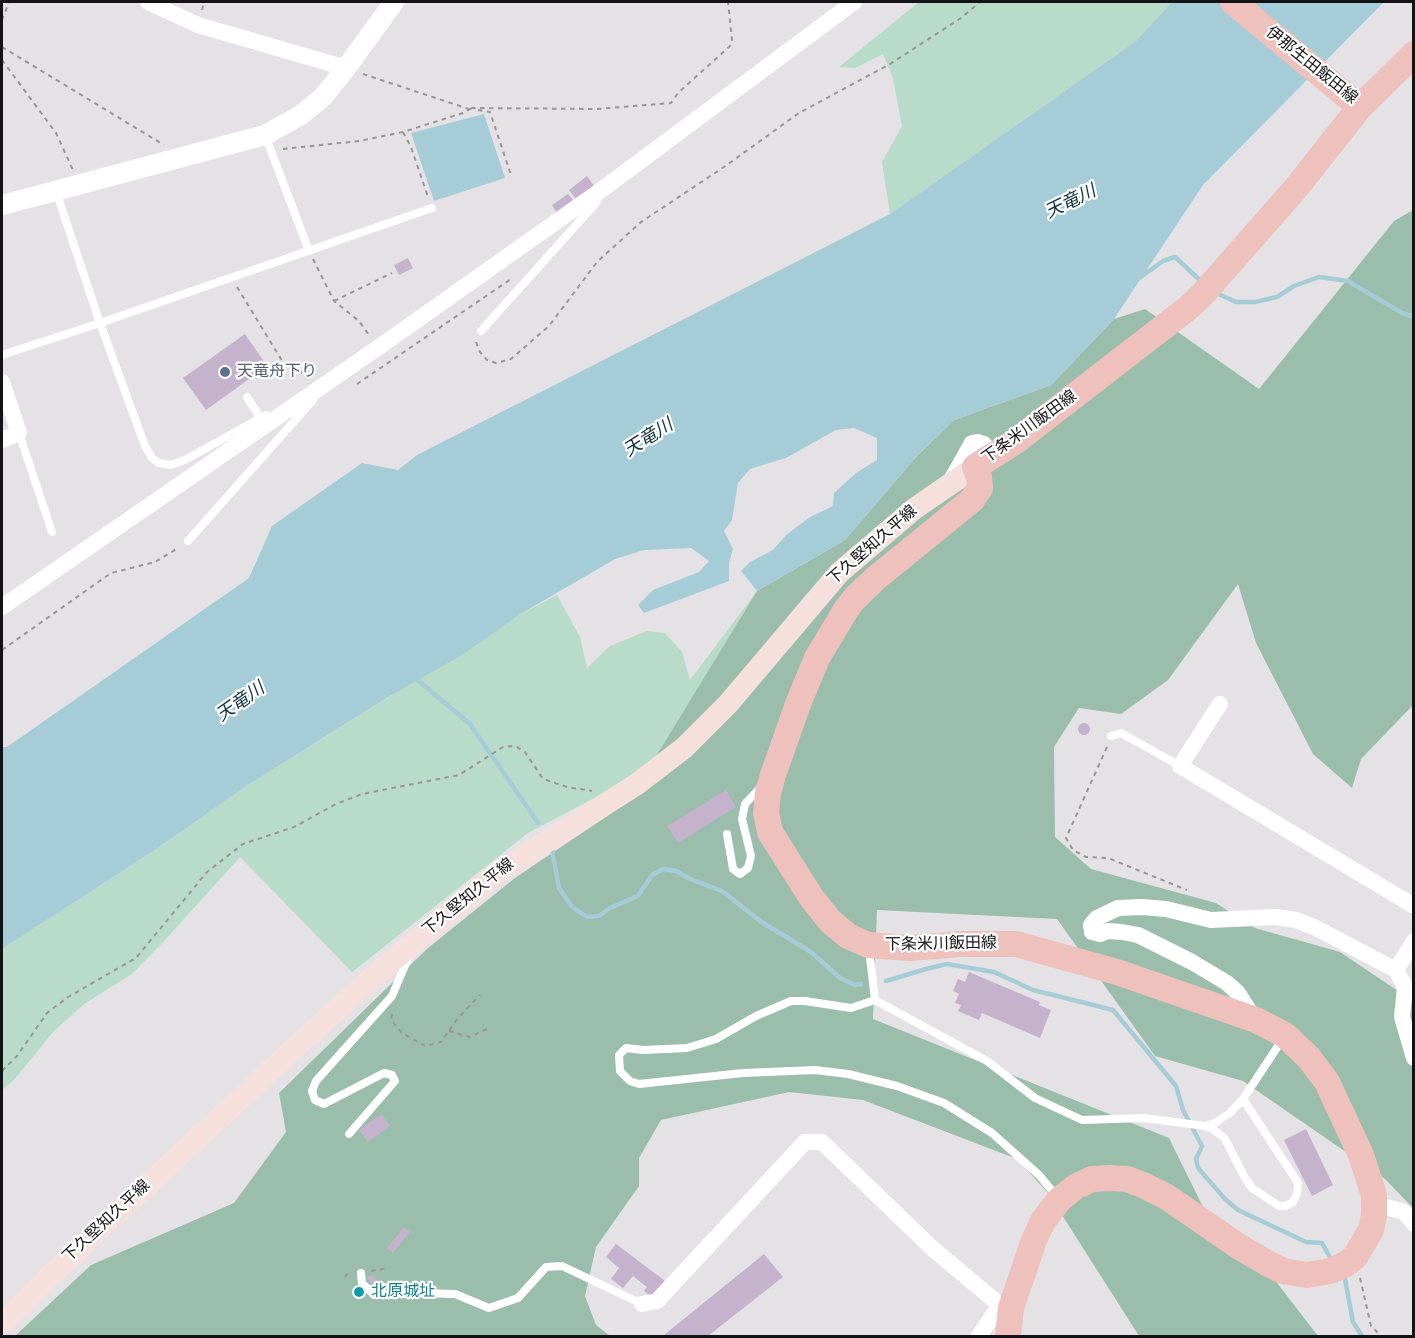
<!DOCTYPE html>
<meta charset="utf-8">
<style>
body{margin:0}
#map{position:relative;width:1415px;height:1338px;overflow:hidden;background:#e5e2e6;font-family:"Source Sans 3",sans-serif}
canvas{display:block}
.frame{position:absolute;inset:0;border:3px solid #131214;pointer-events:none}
</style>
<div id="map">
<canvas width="1415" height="1338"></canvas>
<div class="frame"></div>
</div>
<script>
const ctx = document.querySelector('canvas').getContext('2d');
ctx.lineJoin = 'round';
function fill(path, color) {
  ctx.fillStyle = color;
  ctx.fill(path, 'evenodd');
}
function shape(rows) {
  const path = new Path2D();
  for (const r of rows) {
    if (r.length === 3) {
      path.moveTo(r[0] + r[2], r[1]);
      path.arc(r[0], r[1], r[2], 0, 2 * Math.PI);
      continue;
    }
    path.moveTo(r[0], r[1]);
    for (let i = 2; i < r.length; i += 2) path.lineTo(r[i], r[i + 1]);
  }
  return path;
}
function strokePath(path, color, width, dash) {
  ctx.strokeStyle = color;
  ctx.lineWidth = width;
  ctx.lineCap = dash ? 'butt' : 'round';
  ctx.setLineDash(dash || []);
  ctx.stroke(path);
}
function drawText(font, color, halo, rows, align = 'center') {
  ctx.font = font + ' "Source Sans 3","Noto Sans JP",sans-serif';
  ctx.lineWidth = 4.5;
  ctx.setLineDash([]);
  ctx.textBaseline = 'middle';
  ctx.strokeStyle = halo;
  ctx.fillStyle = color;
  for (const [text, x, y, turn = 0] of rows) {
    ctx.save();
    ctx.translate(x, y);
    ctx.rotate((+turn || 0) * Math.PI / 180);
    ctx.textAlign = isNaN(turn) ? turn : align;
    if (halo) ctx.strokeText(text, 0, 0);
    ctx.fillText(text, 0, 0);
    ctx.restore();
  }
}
fill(shape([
 [919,2,1172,2,1136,41,890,214,882,162,902,126,893,78,883,54,855,68,839,67],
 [757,591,653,761,604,793,528,833,352,972,240,857,165,940,132,974,84,1004,53,1032,14,1080,2,1090,2,949,155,850,245,787,519,615,557,595,580,637,587,668,610,646,647,631,665,633,682,652,690,680]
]), '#b8dbca');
fill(shape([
 [1413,210,1413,705,1361,759,1352,788,1313,754,1256,643,1238,584,1168,680,1121,714,1079,708,1054,747,1055,837,1091,869,1216,903,1255,928,1340,952,1413,1001,1413,1208,1385,1179,1243,1081,1155,1056,1057,919,877,910,873,1019,1169,1138,1203,1207,1264,1266,1318,1336,1139,1336,1048,1193,1017,1159,863,1100,789,1092,661,1120,639,1158,639,1186,596,1247,585,1296,596,1325,610,1336,15,1336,91,1265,234,1203,286,1132,279,1093,428,948,515,878,637,796,653,761,757,591,845,540,916,457,954,420,1051,385,1114,319,1145,309,1259,389,1394,221]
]), '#9bbdac');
fill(shape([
 [1172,2,1384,2,1203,185,1114,319,1051,385,954,420,916,457,845,540,757,591,741,571,750,562,773,550,786,535,810,517,833,506,834,493,856,473,877,460,877,438,854,428,836,430,786,458,750,469,738,483,732,520,724,531,733,549,729,563,729,581,644,613,638,605,653,590,699,572,709,561,691,548,644,550,615,559,519,615,462,655,388,697,245,787,155,850,2,949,2,747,7,747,249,578,272,526,362,463,398,470,417,455,890,214,1136,41],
 [484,114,505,178,434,201,411,133]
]), '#a6cdd7');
strokePath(shape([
 [1138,279,1163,261,1175,257,1203,283],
 [1214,292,1236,302,1255,302,1277,297,1294,286,1319,277,1348,281,1402,313,1414,317],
 [415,678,470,724,538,823],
 [552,849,559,888,572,907,587,917,599,916,610,908,638,896,652,875,663,869,676,871,690,879,722,891,763,923,811,952,840,978,855,985,861,984],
 [886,981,926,969,947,964,994,972,1033,990,1113,1010,1176,1086,1183,1110,1202,1146,1196,1159,1198,1168,1225,1199,1238,1210,1306,1242,1322,1243,1332,1261],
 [1342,1275,1345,1279,1353,1322,1362,1336]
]), '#a6cdd7', 4.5);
fill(shape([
 [587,176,594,186,576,199,569,190],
 [568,194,574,201,557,213,552,205],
 [408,258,413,268,399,275,394,265],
 [245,334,267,366,206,410,183,378],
 [1084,729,6],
 [726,790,736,807,678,843,667,826],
 [969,972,1040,1002,1039,1005,1051,1010,1040,1038,982,1013,979,1020,958,1011,961,1005,955,1003,959,994,953,991,958,979,965,982],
 [381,1114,390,1126,368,1142,359,1130],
 [1306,1129,1333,1185,1312,1196,1284,1140],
 [404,1227,410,1232,393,1253,387,1248],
 [616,1244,665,1281,652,1297,644,1291,647,1287,633,1276,623,1288,611,1279,619,1268,606,1257],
 [764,1254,783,1277,708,1336,665,1336,664,1335],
 [372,1274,380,1284,375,1288,367,1278]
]), '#c5b2cd');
strokePath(shape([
 [202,10,204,2],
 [2,20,9,2],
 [2,47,164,145],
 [2,60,56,133,73,170],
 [363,74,469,109],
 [471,108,597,109,671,103,678,93,730,46,732,40,728,2],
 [478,110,490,112,511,175],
 [403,132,411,147,428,197],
 [283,149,359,141,403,132,463,113,472,108],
 [313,259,334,301,359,321,369,335],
 [237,287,284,364,296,365,307,379],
 [334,301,392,273],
 [476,342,480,352,487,360,496,363,511,359,549,326,597,262,641,222,724,167,799,113,890,64,961,18,980,2],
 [357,384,511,279],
 [2,650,111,573,155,562,178,548],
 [1107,747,1066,838,1073,850,1086,857,1108,858,1187,890],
 [392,1014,391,1020,402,1033,425,1046,441,1042,458,1018,480,995],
 [449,1031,470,1037,489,1028],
 [2,1071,17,1056,47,1013,68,997,136,958,207,872,243,844,294,827,336,804,362,794,459,775,503,747,515,746,525,752,543,779,567,787,592,791],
 [371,1271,388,1268],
 [345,1277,350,1271],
 [1360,1278,1371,1326,1381,1336]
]), '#989699', 2, [4.5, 4.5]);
strokePath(shape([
 [265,135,309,251],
 [56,191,100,323,145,446,152,458,159,463,170,465,185,460,266,415],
 [481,331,595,204,599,197],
 [2,355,100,323,432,208],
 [247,397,261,419],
 [19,433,52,532],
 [188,541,313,400],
 [1111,736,1121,733,1180,766],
 [727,834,733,869,740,874,748,868,751,856,742,819,745,804,762,786],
 [869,949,875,1000,851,1008,805,1001,791,1001,756,1016,716,1039,687,1048,643,1050,626,1048,619,1055,620,1071,630,1081,639,1084,743,1073,815,1070,848,1074,897,1086,944,1103,992,1133,1039,1175,1059,1199],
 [875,1000,987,1061,1035,1098,1082,1120,1144,1118,1205,1126,1215,1123,1230,1113,1243,1099,1284,1037],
 [1205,1126,1213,1129,1225,1139,1245,1178,1252,1188,1279,1206,1286,1206,1293,1202,1297,1194,1298,1183,1243,1099],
 [349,1134,395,1081,392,1075,384,1073,324,1104,315,1100,312,1091,316,1081,392,996,409,956],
 [361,1273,362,1283,374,1295,422,1293,455,1294,489,1308,518,1298,546,1267,562,1266,642,1304]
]), '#fff', 8);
strokePath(shape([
 [148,2,198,25,346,68],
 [2,382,19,433,2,440],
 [950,482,972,443,977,442,984,444,994,456],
 [2,607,379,347,604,188,854,2],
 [1220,704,1180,766,1414,906],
 [1396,970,1414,941],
 [1255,1020,1238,993,1227,983,1192,962,1138,935,1122,932,1108,931,1100,934,1092,932,1091,925,1097,918,1118,908,1142,907,1166,909,1211,920,1276,917,1296,920,1316,928,1396,970,1405,987,1402,1017,1414,1058],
 [1375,1204,1404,1212,1414,1224],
 [642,1304,657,1301,805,1142,822,1142,932,1248,1000,1305,1011,1308],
 [979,1336,1000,1305]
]), '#fff', 16);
strokePath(shape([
 [2,205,265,135,301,115,323,97,346,68,394,2]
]), '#fff', 20);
strokePath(shape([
 [2,1324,52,1274,302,1041,379,972,496,874,637,784,684,748,728,704,839,573,914,509,975,467]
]), '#f6e0de', 22);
strokePath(shape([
 [1233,2,1360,107],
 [1008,1336,1011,1308,1034,1240,1043,1221,1059,1200,1075,1187,1092,1179,1110,1178,1127,1179,1143,1185,1167,1197,1238,1246,1267,1263,1283,1271,1307,1275,1330,1271,1346,1264,1355,1257,1371,1230,1374,1215,1374,1195,1361,1155,1327,1082,1309,1058,1285,1035,1256,1020,1117,972,1016,944,962,944,910,948,868,945,848,936,830,921,811,897,770,832,766,813,768,793,773,775,798,704,817,658,847,608,856,597,876,578,972,500,980,488,979,477,975,467,1016,441,1188,308,1202,295,1296,188,1360,107,1414,54]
]), '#eec1bc', 26);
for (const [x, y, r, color] of [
 [225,372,6,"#5c6f8a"],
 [359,1292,6,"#0f9aa8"]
]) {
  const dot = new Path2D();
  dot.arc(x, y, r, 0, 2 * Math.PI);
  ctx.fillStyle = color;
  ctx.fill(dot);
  strokePath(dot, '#fff', 2);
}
drawText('16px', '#131214', '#fff', [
 ["伊那生田飯田線",1311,66,39],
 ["下条米川飯田線",1030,428,-36],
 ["下久堅知久平線",873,546,-41],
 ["下久堅知久平線",469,898,-39],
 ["下条米川飯田線",941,945,-1],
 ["下久堅知久平線",107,1222,-43]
]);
drawText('16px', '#4e5e75', '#fff', [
 ["天竜舟下り",237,372]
], 'left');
drawText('16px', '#0d838f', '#fff', [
 ["北原城址",371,1292]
], 'left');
drawText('italic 18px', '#0d323b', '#fff', [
 ["天竜川",1071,203,-26],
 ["天竜川",649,439,-32],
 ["天竜川",241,703,-35]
]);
</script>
